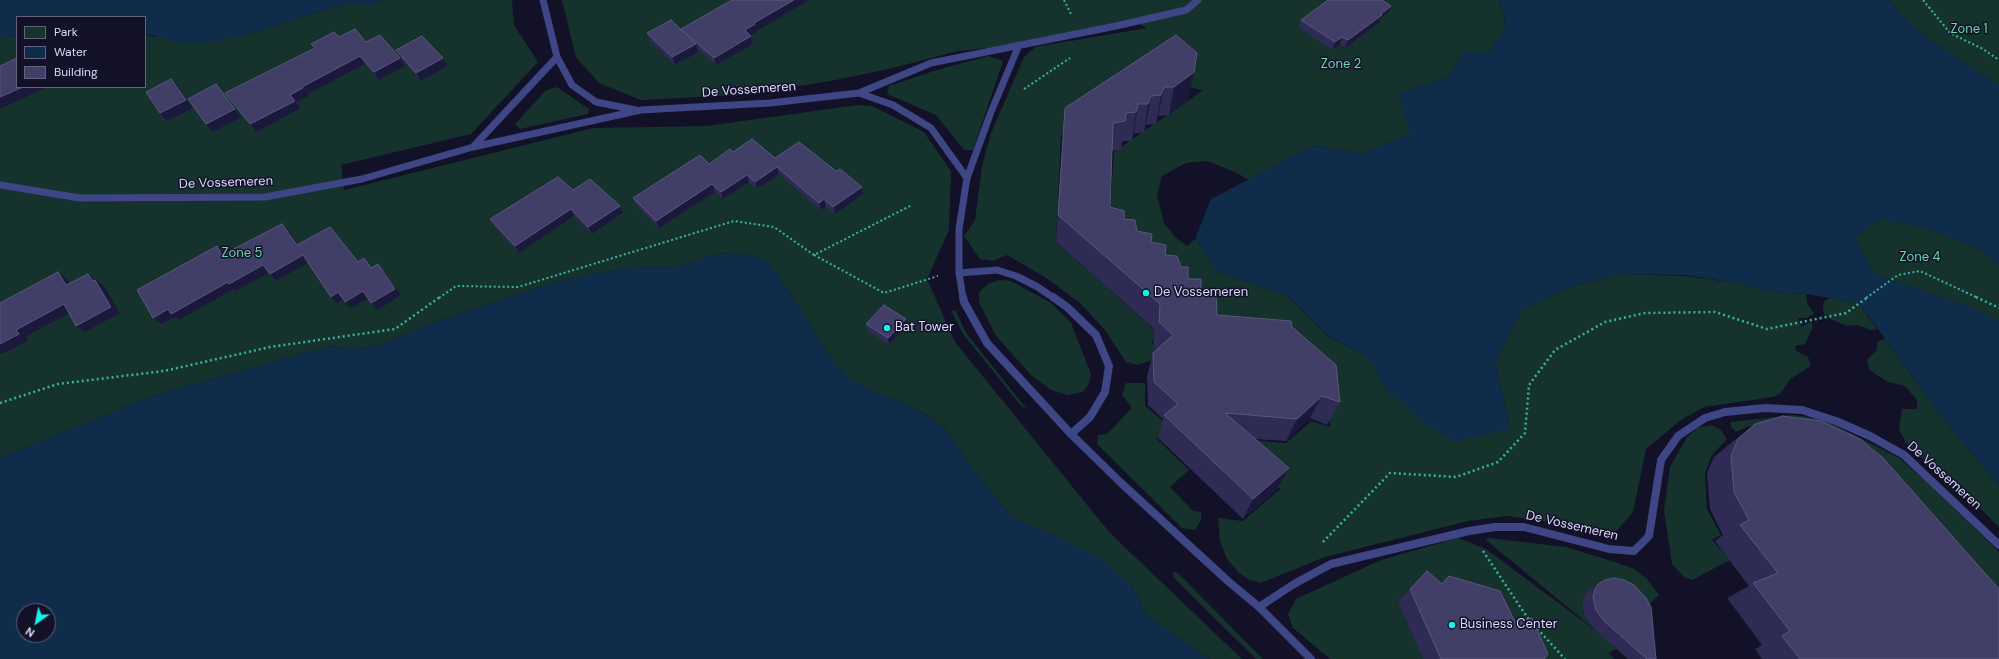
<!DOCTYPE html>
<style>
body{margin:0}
#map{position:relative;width:1999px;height:659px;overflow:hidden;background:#121128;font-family:"DM Sans",sans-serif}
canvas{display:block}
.legend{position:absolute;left:16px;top:16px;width:130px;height:72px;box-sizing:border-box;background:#121128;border:1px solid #62627d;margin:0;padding:5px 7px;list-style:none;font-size:12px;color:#dbdbfd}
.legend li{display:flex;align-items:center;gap:8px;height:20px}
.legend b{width:20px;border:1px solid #62627d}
.north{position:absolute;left:16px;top:603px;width:40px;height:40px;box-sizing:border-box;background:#121128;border:1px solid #62627d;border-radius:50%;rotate:213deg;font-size:11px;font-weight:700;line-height:16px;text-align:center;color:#dbdbfd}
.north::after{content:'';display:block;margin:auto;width:14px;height:18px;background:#10f4ec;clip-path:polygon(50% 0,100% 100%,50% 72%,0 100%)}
</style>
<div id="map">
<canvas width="1999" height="659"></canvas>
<ul class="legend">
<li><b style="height:11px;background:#15322d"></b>Park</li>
<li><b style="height:11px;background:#0f2c4a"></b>Water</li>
<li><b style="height:11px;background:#413e67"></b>Building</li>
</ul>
<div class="north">N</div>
</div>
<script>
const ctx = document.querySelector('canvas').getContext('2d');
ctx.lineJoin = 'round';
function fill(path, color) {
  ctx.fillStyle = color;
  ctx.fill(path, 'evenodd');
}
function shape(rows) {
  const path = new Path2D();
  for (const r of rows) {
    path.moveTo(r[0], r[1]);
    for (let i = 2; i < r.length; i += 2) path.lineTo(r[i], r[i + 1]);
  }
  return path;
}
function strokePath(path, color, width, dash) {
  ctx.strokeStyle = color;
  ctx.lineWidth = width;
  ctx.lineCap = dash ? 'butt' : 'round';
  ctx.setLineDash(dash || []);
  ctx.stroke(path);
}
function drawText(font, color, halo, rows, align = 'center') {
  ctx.font = font + ' "DM Sans",sans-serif';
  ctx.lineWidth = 3;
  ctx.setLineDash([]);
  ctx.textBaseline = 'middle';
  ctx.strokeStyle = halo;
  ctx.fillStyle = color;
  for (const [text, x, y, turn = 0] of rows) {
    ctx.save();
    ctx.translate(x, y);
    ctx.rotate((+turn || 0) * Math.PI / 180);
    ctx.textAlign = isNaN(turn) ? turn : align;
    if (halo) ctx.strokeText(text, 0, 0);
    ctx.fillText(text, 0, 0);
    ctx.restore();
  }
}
fill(shape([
 [383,0,512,0,514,25,538,62,471,134,341,165,344,190,593,128,707,126,857,105,872,106,924,132,951,171,949,230,927,279,955,342,1110,533,1242,659,1209,659,1147,616,1131,585,1055,536,1032,527,1010,515,973,470,944,427,917,409,867,389,846,376,826,351,791,294,768,263,750,255,719,253,677,268,636,267,587,275,545,285,422,327,384,344,352,350,331,346,150,397,0,458,0,38,17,35,17,87,145,87,145,34,153,37,248,34,347,3,376,3],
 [562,0,1498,0,1504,13,1505,29,1489,52,1464,52,1446,79,1399,94,1411,134,1364,153,1312,146,1249,180,1235,172,1207,161,1186,163,1162,176,1157,196,1164,223,1176,238,1187,246,1195,239,1219,272,1287,295,1329,337,1368,358,1389,392,1510,429,1495,361,1521,310,1572,286,1623,274,1686,276,1737,283,1772,292,1806,294,1807,303,1814,314,1807,318,1798,318,1801,327,1811,322,1813,327,1805,344,1795,346,1796,351,1808,357,1811,366,1790,379,1781,393,1773,397,1704,407,1681,420,1646,449,1633,512,1616,532,1600,533,1565,524,1507,516,1468,521,1325,557,1261,583,1250,580,1239,573,1227,559,1220,541,1218,518,1243,521,1280,489,1252,465,1251,440,1286,443,1311,421,1330,427,1326,376,1241,339,1109,226,1114,152,1203,90,1188,87,1170,64,1061,136,1056,242,1159,334,1151,342,1158,352,1149,361,1138,365,1126,362,1105,330,1080,303,1048,279,1007,255,993,261,980,259,964,236,975,220,982,166,991,133,1024,57,1035,47,1147,28,1135,22,1019,45,958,51,893,68,831,81,739,95,641,100,599,83,576,57],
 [1889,0,1999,0,1999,86,1915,29],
 [988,56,1003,61,973,150,964,150,936,115,887,94,889,86,937,70],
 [557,87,589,109,588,114,520,129,515,124,546,90],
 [1880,219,1928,228,1981,250,1999,265,1999,321,1971,307,1875,275,1855,238],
 [1000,280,1011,281,1051,303,1071,323,1091,374,1088,386,1082,392,1068,395,1051,390,1031,375,996,336,979,302,979,292,988,284],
 [1830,298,1859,303,1877,329,1870,330,1857,325,1847,326,1832,320,1824,314,1823,306,1825,301],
 [953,310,956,311,966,333,1026,408,1022,407,963,334,952,312],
 [1885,339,1945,421,1999,485,1999,527,1975,503,1909,447,1899,430,1902,409,1917,409,1917,400,1905,386,1888,382,1869,370,1867,360,1876,351,1878,341],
 [1126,383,1145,383,1145,406,1169,426,1157,439,1189,470,1170,487,1193,511,1201,512,1201,520,1195,530,1182,528,1097,444,1098,435,1107,434,1132,408,1122,395],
 [1793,415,1823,419,1899,458,1927,482,1999,552,1999,636,1785,426,1749,426,1736,432,1731,427,1731,422],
 [1712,425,1721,430,1727,439,1712,455,1705,473,1707,509,1721,535,1712,540,1730,560,1692,580,1684,577,1672,564,1664,510,1670,467,1687,437,1699,427],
 [1458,538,1486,549,1599,633,1621,646,1609,653,1614,659,1529,659,1415,583,1398,602,1412,615,1423,659,1330,659,1293,628,1288,614,1296,599,1381,560],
 [1488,538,1566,547,1618,563,1634,569,1647,579,1659,595,1639,614,1582,604,1585,617,1593,628,1486,540],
 [1173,572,1178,573,1263,659,1256,659,1174,578]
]), '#15322d');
fill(shape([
 [0,0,383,0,376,3,347,3,248,34,199,44,178,42,145,34,145,17,17,17,17,35,0,38],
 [1498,0,1889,0,1915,29,1999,86,1999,265,1981,250,1928,228,1880,219,1855,238,1875,275,1971,307,1999,321,1999,485,1945,421,1859,303,1806,294,1772,292,1737,283,1685,275,1623,274,1572,286,1521,310,1495,361,1510,429,1454,442,1423,422,1389,392,1368,358,1330,337,1287,295,1219,272,1195,239,1211,199,1312,146,1364,153,1410,134,1399,94,1446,79,1464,52,1489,52,1505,29,1504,13],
 [719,253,750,255,768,263,791,294,826,351,846,376,867,389,917,409,944,427,973,470,1010,515,1032,527,1055,536,1105,561,1131,585,1147,616,1209,659,0,659,0,458,150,397,331,346,352,350,384,344,422,327,545,285,587,275,636,267,677,268],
 [24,611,48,611,48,635,24,635]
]), '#0f2c4a');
strokePath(shape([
 [1064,0,1071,14],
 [1923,0,1950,33,1983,49,1999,60],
 [1024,89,1070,58],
 [814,255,884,293,938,276],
 [439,298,456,286,518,287,734,221,774,227,814,255,912,205],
 [1866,298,1898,275,1920,271,1978,298]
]), '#36b69d', 2, [2, 2.5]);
strokePath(shape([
 [1976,297,1999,308],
 [0,403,58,384,164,371,270,347,395,329,440,297],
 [1323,542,1390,473,1456,477,1498,462,1525,433,1529,385,1555,350,1605,322,1645,313,1715,312,1767,329,1846,313,1868,297],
 [1483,551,1529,620],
 [1534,625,1565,659]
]), '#36b69d', 2.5, [2, 3]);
strokePath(shape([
 [543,0,557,57,572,85,596,102,636,110],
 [859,93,931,63,1116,26,1186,10,1198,0],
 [473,147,557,57],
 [0,185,80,198,265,197,362,179,473,147,641,110,770,103,859,93,893,105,931,128,967,178],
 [959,273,997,270,1016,276,1036,286,1054,298],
 [963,298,959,273,959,229,967,178,991,112,1019,45]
]), '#3f4685', 7);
strokePath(shape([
 [963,297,964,302,987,343,1071,434,1120,482,1229,582,1259,607,1311,659],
 [1053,297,1067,307,1096,335,1109,366,1105,392,1090,417,1071,434],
 [1259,607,1294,584,1331,564,1469,531,1495,527,1524,527,1609,549,1634,551,1649,536,1661,460,1678,436,1705,418,1725,412,1765,408,1802,410,1836,421,1870,436,1904,455,1999,545]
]), '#3f4685', 8);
fill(shape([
 [1391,6,1388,13,1380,19,1379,23,1345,48,1340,44,1332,50,1298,27,1301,20],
 [681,29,757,31,757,32,751,36,753,44,716,65,697,48,698,52,675,65,650,41,647,33,682,31],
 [1176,35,1188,101,1169,115,1158,116,1156,124,1146,125,1144,133,1134,133,1132,141,1122,141,1121,150,1112,151,1110,207,1165,255,1181,267,1188,279,1201,291,1217,315,1292,327,1340,402,1327,425,1310,418,1286,441,1255,439,1289,468,1277,489,1243,519,1158,438,1163,419,1148,405,1147,377,1153,353,1156,350,1153,346,1154,329,1056,242,1065,108],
 [339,37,366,42,405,66,379,80,365,64,308,94,309,96,296,102,301,108,256,132,314,48,311,44],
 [396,50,447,66,421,81,401,58],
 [733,152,775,158,863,194,835,214,826,207,821,210,779,174,757,189,749,182,723,199,715,192,659,228,636,205,633,198,709,164],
 [573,190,623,213,592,234,574,216,519,253,494,226,490,219],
 [866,324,907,325,889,345,867,331],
 [1755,424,1999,659,1762,659,1755,649,1762,645,1727,598,1749,586,1715,541,1723,535,1710,509,1707,473,1714,457,1731,443],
 [1427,571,1442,583,1449,576,1515,622,1544,659,1423,659,1398,601],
 [1605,580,1656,659,1628,659,1593,628,1585,617,1582,604,1584,598,1588,591]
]), '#2e2b55');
fill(shape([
 [794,0,809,0,757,31,757,32,747,38,745,30,754,23],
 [1391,6,1388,13,1380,19,1379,23,1345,48,1348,40],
 [751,36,753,44,716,65,714,58],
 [1342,37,1340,44,1332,50,1335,42],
 [696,44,698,52,675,65,672,57],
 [360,56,365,64,308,94,309,96,296,102,301,108,256,132,250,124,302,87],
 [400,58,405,66,379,80,374,72],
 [443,58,447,66,421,81,416,73],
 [1194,72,1188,101,1169,115,1174,87],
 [171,79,178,87,193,108,167,121,160,113],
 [216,84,241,117,213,132,206,124],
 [23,87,47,87,0,109,0,97],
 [1164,87,1158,116,1156,124,1161,95],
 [1151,96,1146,125,1144,133,1148,104],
 [1138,104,1134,133,1132,141,1136,112],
 [777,167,779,174,757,189,755,182],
 [747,175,749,182,723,199,721,192],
 [712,184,715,192,659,228,656,221],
 [862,187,863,194,835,214,833,207],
 [824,199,826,207,821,210,819,203],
 [620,206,623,213,592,234,588,227],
 [571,209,574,216,519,253,515,246],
 [282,224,289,231,303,252,297,245],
 [217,246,224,253,229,262,222,255],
 [303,255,309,262,276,281,270,274],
 [378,264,383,271,401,295,377,310,371,303],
 [263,265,270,272,236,291,234,289,179,320,175,317,161,324,153,318,168,309],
 [58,272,67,279,75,292,66,285],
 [88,274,104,286,120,313,85,332,76,326,93,281],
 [363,291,369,298,351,308,345,302],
 [338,292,344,299,337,303,331,297],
 [64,304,73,311,26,336,28,340,3,354,0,353,0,344,16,330],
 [906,319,907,325,889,345,888,338],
 [1322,396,1310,418,1286,441,1297,419],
 [1289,468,1277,489,1243,519,1253,499]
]), '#1b193b');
const building = shape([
 [732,0,794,0,754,23,755,24,745,30,751,36,714,58,681,29,732,0],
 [1328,0,1382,0,1391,6,1381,14,1382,15,1348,40,1342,37,1335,42,1301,20,1328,0],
 [671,20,696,44,672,57,647,33,671,20],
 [355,29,366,42,380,35,400,58,374,72,360,56,302,87,303,88,290,95,295,101,250,124,225,93,315,48,311,44,334,32,339,37,355,29],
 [1176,35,1197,53,1194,72,1174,87,1164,87,1161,95,1151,96,1148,104,1138,104,1136,112,1126,113,1125,121,1113,123,1110,207,1124,211,1124,219,1135,220,1137,231,1152,234,1151,242,1166,245,1165,255,1177,256,1181,267,1188,267,1188,279,1201,279,1201,291,1216,292,1217,315,1291,321,1292,327,1336,365,1340,402,1322,396,1297,419,1225,413,1289,468,1253,499,1164,415,1178,404,1154,382,1153,353,1173,335,1159,322,1160,304,1058,215,1065,108,1176,35],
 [422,36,443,58,416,73,396,50,422,36],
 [17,58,17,87,23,87,0,97,0,66,17,58],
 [171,79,186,100,160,113,146,92,171,79],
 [216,84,235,109,206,124,188,99,216,84],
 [752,139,775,158,799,142,836,171,840,169,862,187,833,207,824,199,819,203,777,167,755,182,747,175,721,192,712,184,656,221,633,198,700,155,709,164,730,149,733,152,752,139],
 [558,177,573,190,590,179,620,206,588,227,571,209,515,246,490,219,558,177],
 [282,224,297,245,330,227,358,262,364,258,371,268,378,264,395,289,371,303,363,291,345,302,338,292,331,297,303,255,270,274,263,265,229,284,228,282,171,314,168,309,153,318,137,290,217,246,222,255,282,224],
 [58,272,66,285,88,274,93,281,95,280,111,307,76,326,64,304,16,330,19,334,0,344,0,303,58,272],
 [884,305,906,319,888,338,866,324,884,305],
 [1783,416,1821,421,1860,439,1883,458,1999,589,1999,659,1800,659,1782,636,1790,631,1753,583,1778,573,1740,525,1749,520,1734,492,1731,456,1738,439,1755,424,1783,416],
 [1427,571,1442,584,1449,576,1500,591,1515,622,1532,618,1548,654,1544,659,1441,659,1410,589,1427,571],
 [1614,578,1624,580,1634,585,1646,598,1651,607,1656,659,1647,659,1604,621,1596,610,1593,597,1595,590,1598,584,1605,580,1614,578]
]);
fill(building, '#413e67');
strokePath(building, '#59577e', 1);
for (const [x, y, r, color] of [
 [1146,293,4,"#10f4ec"],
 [887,328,4,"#10f4ec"],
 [1452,625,4,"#10f4ec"]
]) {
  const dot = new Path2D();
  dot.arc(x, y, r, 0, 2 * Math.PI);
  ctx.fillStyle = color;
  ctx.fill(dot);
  strokePath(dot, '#121128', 1.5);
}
drawText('13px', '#69dbaf', '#121128', [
 ["Zone 1",1969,30],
 ["Zone 2",1341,65],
 ["Zone 5",242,254],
 ["Zone 4",1920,258]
]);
drawText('13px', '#dbdbfd', '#121128', [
 ["De Vossemeren",749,90,-4],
 ["De Vossemeren",226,183,-2],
 ["De Vossemeren",1944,476,42],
 ["De Vossemeren",1572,526,13]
]);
drawText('13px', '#dbdbfd', '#121128', [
 ["De Vossemeren",1154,293],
 ["Bat Tower",895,328],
 ["Business Center",1460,625]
], 'left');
</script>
